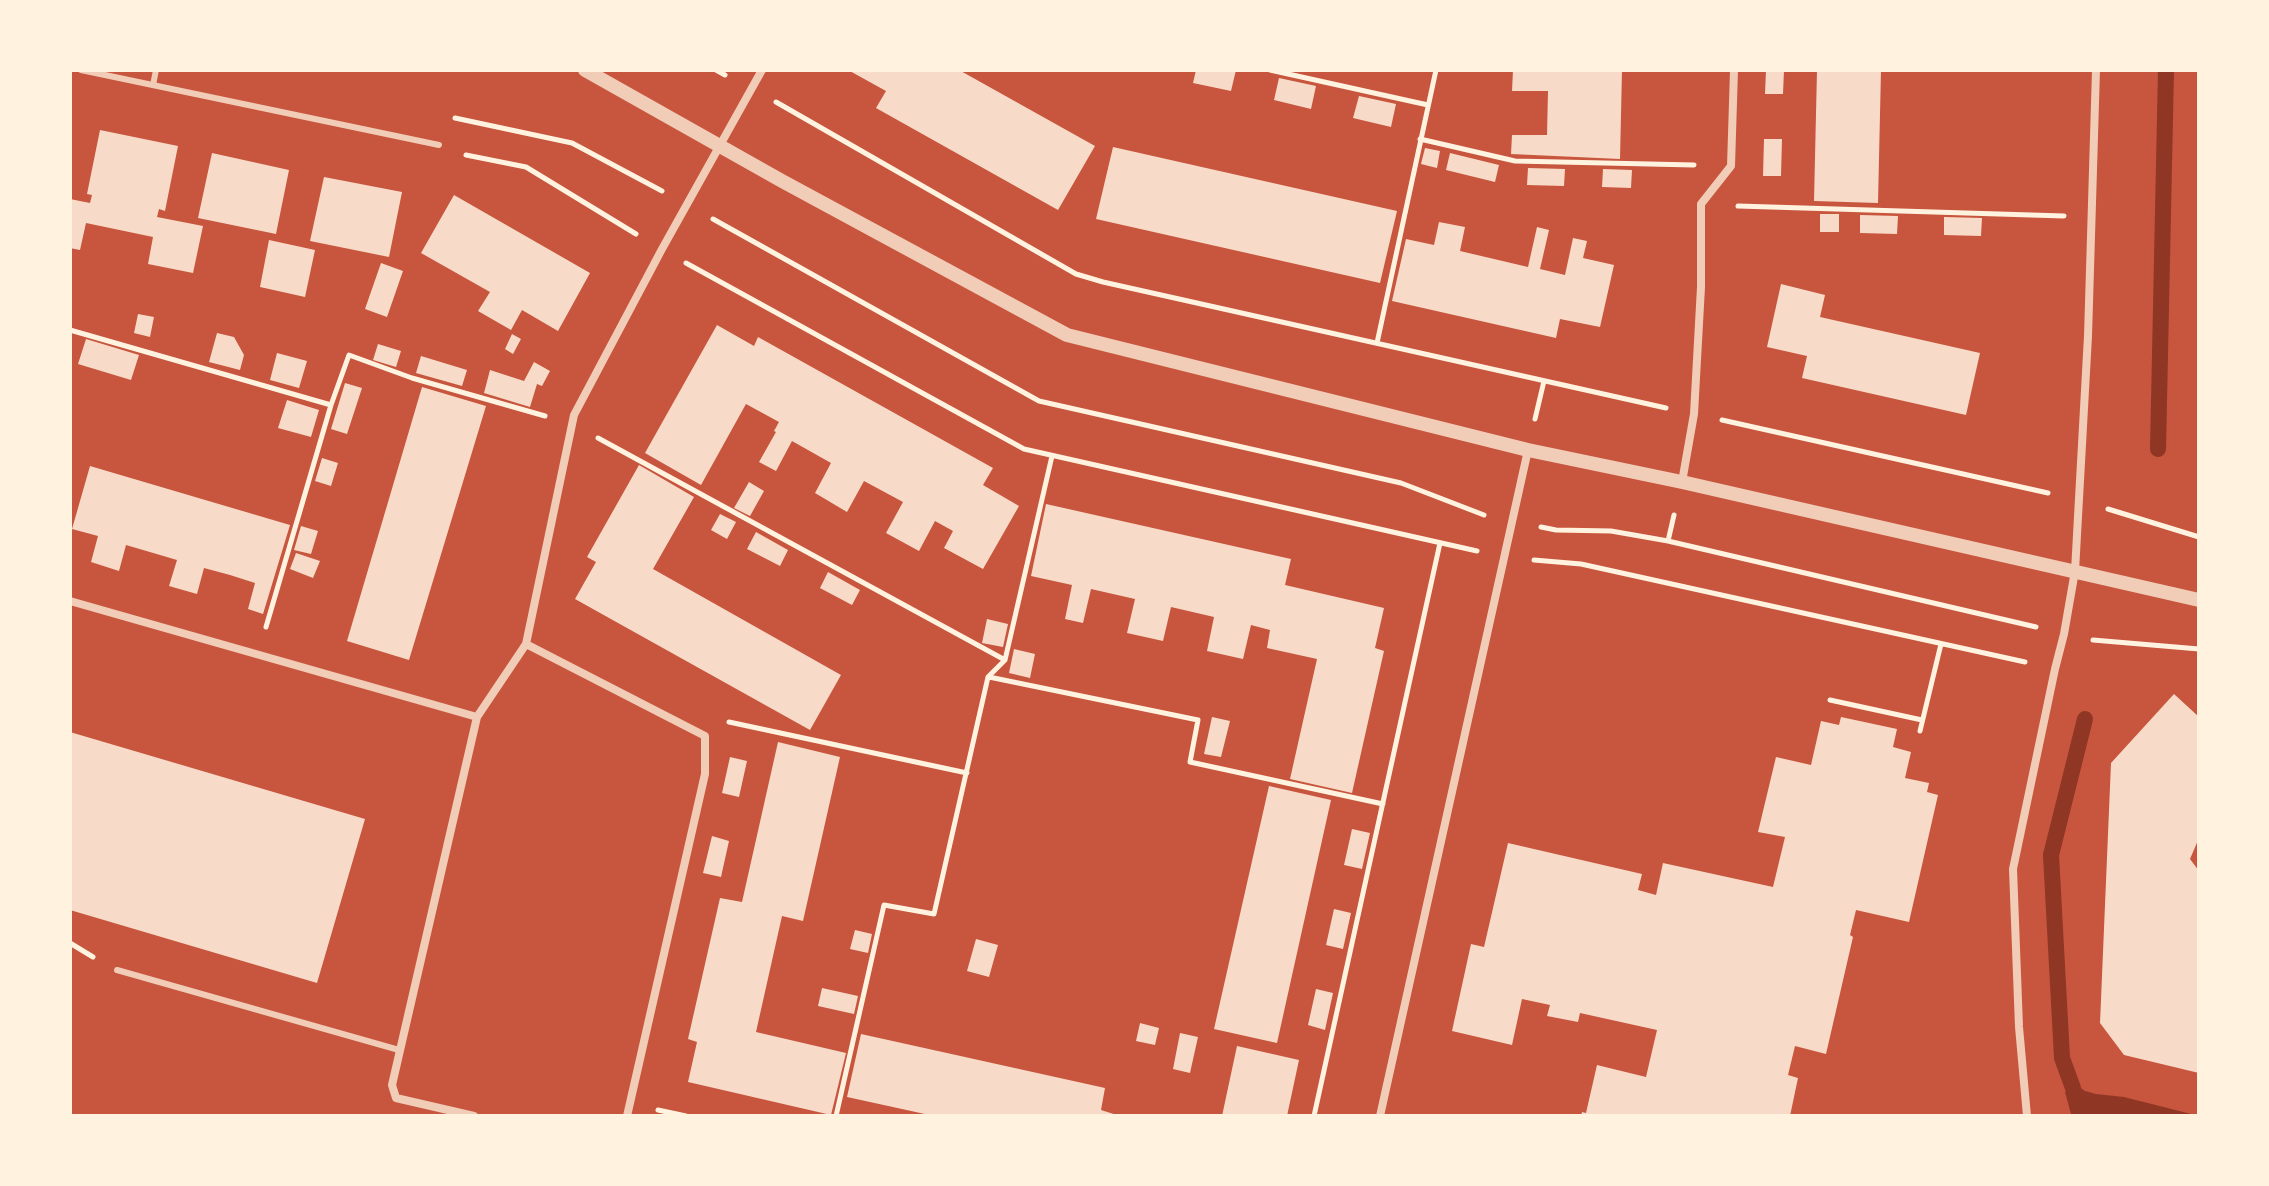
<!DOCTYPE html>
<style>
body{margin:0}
#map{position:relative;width:2269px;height:1186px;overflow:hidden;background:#c8553d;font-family:"Fira Sans",sans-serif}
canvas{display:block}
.frame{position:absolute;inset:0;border:72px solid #fff3e0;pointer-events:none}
</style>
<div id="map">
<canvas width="2269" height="1186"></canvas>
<div class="frame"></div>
</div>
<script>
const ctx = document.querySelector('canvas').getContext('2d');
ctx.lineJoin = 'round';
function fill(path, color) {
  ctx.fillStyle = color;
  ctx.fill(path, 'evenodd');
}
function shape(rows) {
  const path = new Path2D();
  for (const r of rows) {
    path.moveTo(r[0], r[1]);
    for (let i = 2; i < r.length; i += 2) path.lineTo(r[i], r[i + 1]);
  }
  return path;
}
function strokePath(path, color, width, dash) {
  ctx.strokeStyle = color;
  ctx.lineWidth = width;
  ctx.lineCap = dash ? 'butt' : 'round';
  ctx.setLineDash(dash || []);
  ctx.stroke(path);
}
fill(shape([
 [2078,1086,2085,1091,2096,1094,2124,1097,2199,1116,2077,1116,2071,1114,2065,1092]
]), '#8f3625');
strokePath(shape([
 [2158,449,2166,70],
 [2073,1088,2062,1058,2051,855,2085,719]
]), '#8f3625', 16);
fill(shape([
 [848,70,959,70,1095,146,1058,210,876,108,886,91],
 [1196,70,1236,70,1231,91,1193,83],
 [1513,70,1622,70,1620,159,1511,154,1512,135,1547,135,1548,91,1512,91],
 [1766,70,1784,70,1783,94,1765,94],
 [1817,70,1881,70,1878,203,1814,201],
 [1279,78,1316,86,1311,109,1274,100],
 [1359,96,1396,104,1391,127,1353,118],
 [100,130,178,146,165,211,159,209,157,217,203,226,193,273,148,264,153,237,86,223,80,250,70,248,70,199,90,203,92,195,87,194],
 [1764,139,1782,139,1781,176,1763,176],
 [1113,147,1397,211,1380,283,1096,219],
 [1425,148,1440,151,1437,168,1421,164],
 [212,153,289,170,276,234,198,218],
 [1450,153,1499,165,1495,182,1446,170],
 [1528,168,1565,169,1564,186,1527,185],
 [1603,169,1632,170,1631,188,1602,187],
 [324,177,402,192,389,257,310,241],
 [454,195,590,273,558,331,522,310,511,330,478,311,490,292,421,253],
 [1820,214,1839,214,1839,232,1820,232],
 [1860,215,1898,216,1897,234,1860,233],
 [1944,217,1982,218,1981,236,1944,235],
 [1439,222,1465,227,1460,251,1528,267,1537,227,1549,230,1540,269,1565,275,1573,238,1587,241,1583,258,1614,265,1600,327,1560,319,1556,338,1392,301,1406,239,1434,245],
 [269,240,315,250,305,297,260,287],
 [381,263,403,271,387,317,365,309],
 [1781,284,1825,295,1820,317,1980,353,1966,415,1802,378,1807,356,1767,347],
 [138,314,154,317,150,337,134,333],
 [717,325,754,346,758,337,993,468,983,485,1019,506,983,569,944,548,953,531,935,521,919,551,886,533,903,502,864,481,847,512,815,493,831,463,792,441,776,471,759,462,776,432,774,431,779,422,746,404,701,485,645,453],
 [217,333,234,337,244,355,240,370,209,362],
 [512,334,521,339,513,354,505,349],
 [86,339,139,355,131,380,78,364],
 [378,344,401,351,396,367,373,360],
 [277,353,307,361,299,388,270,380],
 [421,356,467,370,462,386,416,373],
 [534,362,550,371,542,386,537,384,530,407,484,393,490,370,524,381],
 [345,383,362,388,347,434,331,429],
 [422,387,486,406,409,660,347,641],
 [287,400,319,410,311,437,278,428],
 [322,458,338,463,331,486,315,481],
 [639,465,694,497,653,569,841,675,810,730,575,599,596,562,587,557],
 [90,466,290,525,263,614,248,609,255,583,230,575,204,568,197,594,169,586,177,560,126,545,119,571,91,562,98,536,72,529],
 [749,482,764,491,750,516,734,508],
 [1046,504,1291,559,1285,585,1384,608,1375,648,1384,651,1352,793,1290,779,1317,659,1267,648,1270,630,1251,625,1243,659,1207,651,1214,617,1171,607,1163,641,1127,633,1135,599,1091,589,1083,623,1065,619,1072,585,1031,576],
 [720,514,736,522,727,539,711,530],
 [301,526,318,531,311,554,294,550],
 [756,532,788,550,780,566,747,549],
 [296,553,320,561,313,578,290,569],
 [828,572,860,590,852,605,820,588],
 [987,619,1008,624,1003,647,982,643],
 [1014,649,1035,654,1030,678,1009,673],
 [2174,694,2199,717,2199,838,2190,859,2199,871,2199,1073,2124,1055,2100,1023,2111,763],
 [1212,717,1230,721,1221,757,1204,754],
 [1841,717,1897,729,1893,747,1911,752,1905,778,1929,783,1927,792,1938,795,1909,922,1856,910,1850,935,1853,937,1826,1054,1795,1046,1788,1075,1798,1078,1790,1116,1581,1116,1582,1112,1586,1113,1597,1065,1646,1077,1657,1030,1580,1013,1578,1022,1547,1016,1550,1005,1522,999,1512,1045,1452,1031,1471,944,1484,947,1508,843,1642,874,1638,890,1656,895,1663,863,1773,887,1785,837,1758,832,1776,757,1811,765,1821,721,1839,725],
 [70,732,365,819,317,983,70,910],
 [778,742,840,757,803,921,782,916,756,1032,846,1053,831,1115,688,1082,697,1042,688,1039,720,898,742,902],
 [730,757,747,761,739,797,722,793],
 [1269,786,1331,800,1277,1043,1214,1029],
 [1352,829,1370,833,1362,869,1344,865],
 [712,836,729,841,721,877,703,873],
 [1334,909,1351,913,1343,949,1326,945],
 [855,930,872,934,868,953,850,949],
 [976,939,998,945,989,977,967,971],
 [822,988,858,996,854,1014,818,1006],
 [1316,989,1333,993,1325,1030,1308,1025],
 [1140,1023,1159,1028,1155,1045,1136,1041],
 [1180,1033,1198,1037,1190,1073,1173,1069],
 [861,1034,1105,1088,1101,1110,1120,1116,934,1116,847,1097],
 [1237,1046,1299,1060,1287,1116,1222,1116]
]), '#f7dbc8');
strokePath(shape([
 [716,70,725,75],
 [1270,70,1428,105],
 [776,102,1076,274,1103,282,1666,408],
 [455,118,572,143,662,191],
 [1420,139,1515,161,1694,165],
 [466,155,526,167,636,234],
 [1738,206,2064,216],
 [713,219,1039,401,1401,483,1484,515],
 [686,263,1024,449,1477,551],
 [70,330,331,405,266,627],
 [1377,343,1436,70],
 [331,405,349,355,412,378,545,416],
 [1535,419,1544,381],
 [1722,420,2048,493],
 [598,438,1005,660],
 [2108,509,2199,537],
 [1541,527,1556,530,1611,531,1668,541,2036,627],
 [1668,541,1674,515],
 [1534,560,1581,564,2025,662],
 [2093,640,2199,649],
 [989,677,1198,720,1190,762,1383,804],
 [1830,700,1922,720],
 [729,722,967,773],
 [1920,731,1941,644],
 [70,943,93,957],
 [658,1110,686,1116],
 [836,1116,884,905,934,914,988,677,1005,660,1052,456],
 [1314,1116,1440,543]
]), '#fff3e0', 5);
strokePath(shape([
 [81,70,439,145],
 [153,85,156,70],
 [117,970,399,1050]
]), '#f1ccb7', 6);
strokePath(shape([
 [1682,482,1694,414,1701,287,1701,204,1731,166,1734,70],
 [70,601,477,717],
 [526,644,574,415,662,249,762,70],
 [474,1116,396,1098,392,1085,477,717,526,644,705,736,705,774,627,1116],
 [1380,1116,1528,450],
 [2027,1116,2019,1027,2013,869,2055,669,2064,634,2075,571,2088,336,2096,70]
]), '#f1ccb7', 8);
strokePath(shape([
 [585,70,782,181,1067,335,1528,450,1682,482,2199,600]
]), '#f1ccb7', 14);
</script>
